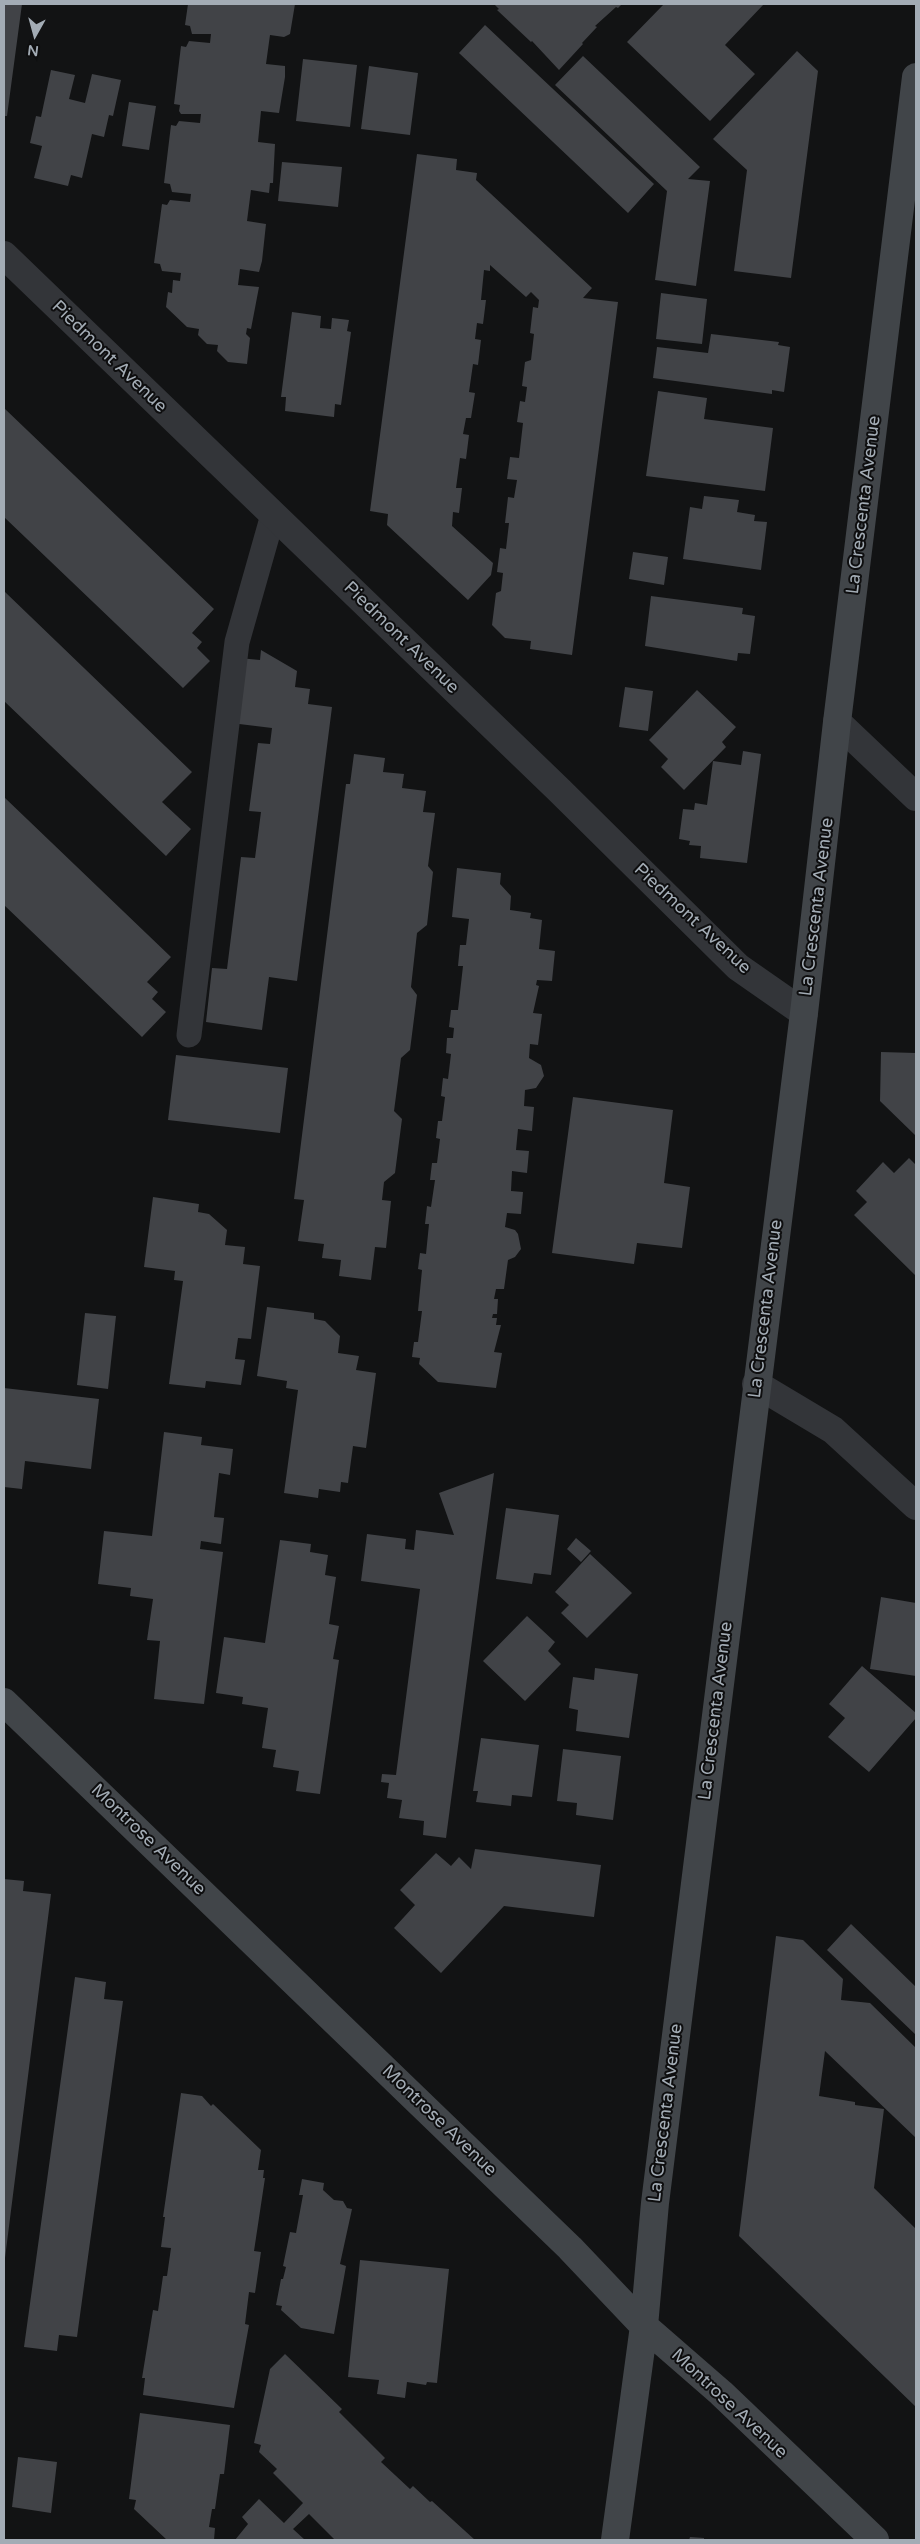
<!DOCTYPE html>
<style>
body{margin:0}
#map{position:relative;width:920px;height:2544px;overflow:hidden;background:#121314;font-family:"Varela Round",sans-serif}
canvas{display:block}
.frame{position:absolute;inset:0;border:5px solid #a3acb5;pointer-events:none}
.north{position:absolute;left:10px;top:10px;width:50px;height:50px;-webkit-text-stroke:4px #0e0e0f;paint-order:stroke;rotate:187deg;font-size:14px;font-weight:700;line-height:20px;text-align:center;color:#a3acb5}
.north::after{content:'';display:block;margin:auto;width:18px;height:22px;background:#a3acb5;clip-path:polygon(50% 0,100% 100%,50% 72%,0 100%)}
</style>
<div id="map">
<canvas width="920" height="2544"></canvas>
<div class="frame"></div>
<div class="north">N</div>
</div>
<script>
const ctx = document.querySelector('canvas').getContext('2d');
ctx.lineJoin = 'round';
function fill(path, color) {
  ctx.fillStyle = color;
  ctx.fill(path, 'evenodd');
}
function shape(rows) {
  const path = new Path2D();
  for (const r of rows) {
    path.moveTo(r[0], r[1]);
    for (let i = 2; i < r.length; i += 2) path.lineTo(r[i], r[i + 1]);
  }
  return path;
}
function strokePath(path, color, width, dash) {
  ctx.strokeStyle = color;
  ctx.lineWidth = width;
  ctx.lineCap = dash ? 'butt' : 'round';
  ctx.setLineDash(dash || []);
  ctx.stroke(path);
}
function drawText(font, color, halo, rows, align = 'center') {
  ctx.font = font + ' "Varela Round",sans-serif';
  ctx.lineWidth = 4;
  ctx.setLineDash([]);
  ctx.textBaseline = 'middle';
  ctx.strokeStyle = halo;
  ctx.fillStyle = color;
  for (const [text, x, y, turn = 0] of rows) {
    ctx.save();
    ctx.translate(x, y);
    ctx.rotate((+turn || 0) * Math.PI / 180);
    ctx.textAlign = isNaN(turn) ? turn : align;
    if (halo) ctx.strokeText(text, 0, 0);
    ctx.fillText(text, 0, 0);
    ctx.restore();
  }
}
fill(shape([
 [4,4,22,4,7,116,4,116],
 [188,4,295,4,290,34,284,37,270,35,266,64,285,66,285,77,279,113,261,111,258,142,275,144,273,183,270,183,269,193,251,190,247,221,266,224,262,261,259,272,240,269,238,285,259,287,251,329,247,328,246,334,250,338,247,364,228,362,217,351,218,345,207,344,198,335,199,329,187,327,166,307,168,292,172,293,173,280,180,281,181,273,162,271,160,264,154,263,162,204,167,205,170,200,190,202,191,194,172,192,170,184,164,183,171,125,176,126,179,121,200,123,201,114,181,114,179,111,180,105,174,104,181,46,186,47,189,41,210,43,211,34,192,34,190,26,185,25],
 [494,4,622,4,618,8,616,7,595,26,597,27,582,43,583,44,559,70,532,41,531,42,497,10,499,9],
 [664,4,764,4,725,45,755,74,710,121,627,42],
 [485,25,654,184,628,213,459,53],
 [797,51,818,71,791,278,734,271,747,170,713,139],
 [583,56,700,167,688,179,710,181,696,286,655,280,667,191,555,85],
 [303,59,357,65,350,127,296,121],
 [369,66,418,73,410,135,361,129],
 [51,70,75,75,69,99,85,103,92,74,121,80,113,116,109,115,104,137,92,134,82,178,71,175,68,186,34,178,42,146,30,143,36,116,41,117],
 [129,102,156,106,149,150,122,146],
 [417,154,457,159,456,170,477,173,476,180,592,288,583,298,618,302,572,655,530,649,531,641,505,638,492,625,496,593,501,591,503,573,497,572,500,548,506,549,509,523,505,523,508,497,514,498,517,480,507,479,510,457,519,458,523,423,517,422,520,401,525,402,527,387,522,386,525,362,531,360,534,334,530,333,533,307,538,308,539,300,531,292,526,297,490,265,490,271,484,270,481,300,486,300,483,324,477,323,475,339,481,340,478,365,473,364,469,392,475,393,471,418,466,418,463,434,469,435,466,459,460,458,456,488,462,488,459,513,453,512,452,526,493,563,491,575,468,600,387,525,388,514,370,511],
 [282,162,342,167,338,207,278,201],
 [661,293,707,299,702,344,656,339],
 [292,312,321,316,320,328,331,329,332,318,349,320,347,331,351,332,341,405,335,404,334,417,285,411,286,397,281,397],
 [711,334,779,342,778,345,790,347,784,392,772,390,772,394,653,378,657,347,708,353],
 [658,391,707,398,704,419,773,428,765,491,646,476],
 [4,408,214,609,192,633,202,642,197,648,210,661,183,688,4,517],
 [704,496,739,500,737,512,755,515,754,521,767,522,761,570,683,559,690,507,702,509],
 [633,552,668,557,664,585,629,579],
 [4,591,192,772,162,802,191,829,166,856,4,701],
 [651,596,743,608,742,614,755,616,750,654,738,653,737,661,645,646],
 [261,650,297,671,295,687,310,689,308,704,332,707,297,981,269,977,262,1030,206,1022,212,968,227,969,241,857,255,858,261,812,249,811,258,743,270,744,272,728,231,723,239,658,260,660],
 [625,687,653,691,648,731,619,727],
 [697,690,736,727,722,742,726,747,684,790,661,767,668,759,649,740],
 [743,751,761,754,747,863,700,858,701,846,689,845,690,841,679,839,683,809,694,810,695,803,707,805,713,761,741,765],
 [354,754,385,758,383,772,404,774,402,788,426,791,423,812,435,813,428,866,433,872,427,925,417,933,411,987,417,995,410,1050,401,1058,394,1111,402,1119,395,1173,384,1182,382,1200,391,1201,386,1248,375,1247,371,1280,339,1276,341,1260,322,1258,324,1244,298,1241,304,1200,294,1199,346,784,350,784],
 [4,797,171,957,147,982,158,992,152,999,166,1012,142,1037,4,905],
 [457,868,501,873,500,884,511,896,510,910,531,913,530,918,542,920,539,949,555,951,552,981,537,980,536,985,539,986,533,1013,542,1014,538,1045,530,1044,529,1058,541,1065,544,1076,536,1088,525,1090,524,1106,534,1107,532,1131,518,1129,516,1150,529,1151,527,1173,512,1171,511,1191,523,1192,521,1214,507,1213,505,1227,515,1230,518,1234,521,1249,515,1257,508,1260,504,1289,496,1289,494,1299,498,1299,497,1314,493,1314,492,1318,497,1318,496,1325,501,1325,494,1352,502,1353,496,1388,438,1382,419,1364,420,1358,412,1357,414,1342,418,1342,422,1311,418,1311,422,1270,418,1269,420,1253,426,1254,429,1224,425,1224,427,1206,431,1207,435,1180,430,1180,432,1163,437,1163,440,1139,436,1138,438,1121,442,1121,445,1097,441,1096,443,1078,448,1079,451,1054,446,1053,447,1038,453,1038,454,1028,449,1027,451,1010,458,1010,463,966,458,966,460,945,466,945,469,919,452,917],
 [881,1052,916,1053,916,1136,880,1101],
 [176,1055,288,1068,280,1133,168,1120],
 [573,1097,673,1110,664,1183,690,1187,682,1248,637,1243,634,1264,552,1253],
 [909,1158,916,1165,916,1276,854,1215,867,1202,856,1191,883,1162,894,1173],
 [153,1197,199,1204,198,1212,209,1214,227,1230,225,1245,245,1247,243,1264,260,1266,251,1339,238,1338,235,1359,245,1360,241,1385,206,1381,205,1388,169,1384,183,1281,174,1280,175,1271,144,1267],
 [267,1307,314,1313,314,1319,325,1321,340,1336,338,1353,359,1356,356,1370,376,1373,366,1448,353,1446,348,1483,341,1482,340,1492,319,1489,318,1498,284,1493,298,1390,286,1388,287,1381,257,1376],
 [85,1313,116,1316,108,1389,77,1385],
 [4,1388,99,1399,91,1469,25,1461,22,1489,4,1487],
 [164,1432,202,1437,201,1445,233,1449,230,1475,219,1473,214,1517,224,1518,221,1544,201,1541,200,1549,223,1552,204,1704,154,1699,160,1641,147,1640,153,1599,130,1596,131,1588,98,1584,104,1531,152,1536],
 [494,1473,446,1838,423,1835,424,1821,399,1818,402,1800,387,1798,389,1783,381,1782,382,1774,396,1775,420,1589,361,1581,367,1534,406,1539,405,1549,414,1550,416,1530,454,1535,439,1493],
 [506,1508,559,1515,551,1575,534,1573,532,1584,496,1579],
 [576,1538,591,1551,581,1562,567,1549],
 [280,1540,311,1544,310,1552,328,1555,325,1575,336,1577,329,1624,339,1626,333,1659,339,1660,320,1794,296,1791,299,1771,273,1767,276,1750,262,1748,268,1708,242,1704,243,1697,216,1693,224,1637,265,1643],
 [590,1554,632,1593,587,1638,561,1613,569,1605,555,1592],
 [881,1597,916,1603,916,1676,870,1669],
 [527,1616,555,1642,548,1651,561,1664,525,1701,483,1661],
 [862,1666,916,1713,916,1718,869,1772,828,1737,845,1718,829,1704],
 [595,1668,638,1674,629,1738,576,1731,578,1710,569,1708,573,1677,594,1680],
 [481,1738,539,1745,532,1797,512,1795,511,1806,476,1802,478,1791,473,1791],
 [563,1749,621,1756,613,1820,576,1815,577,1803,557,1801],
 [475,1849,601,1865,594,1917,504,1906,441,1973,394,1928,415,1905,400,1890,436,1853,451,1866,459,1857,471,1869],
 [4,1879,24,1881,23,1891,51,1894,5,2258],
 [851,1924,916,1987,916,2035,827,1950],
 [776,1936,803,1940,843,1979,841,2000,870,2003,916,2048,916,2138,825,2051,819,2096,855,2102,855,2105,884,2109,874,2188,916,2229,916,2407,739,2236],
 [75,1977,106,1982,104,1999,123,2001,77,2337,59,2335,57,2351,24,2347],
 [181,2093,202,2096,211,2106,213,2104,261,2150,258,2170,264,2170,263,2178,265,2178,254,2251,261,2252,255,2293,249,2292,245,2324,249,2325,234,2408,143,2395,145,2378,142,2378,153,2310,158,2311,163,2276,167,2276,171,2248,161,2247,165,2217,163,2217],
 [302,2179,324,2183,323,2190,334,2200,343,2201,347,2208,352,2209,340,2264,346,2266,334,2334,301,2328,281,2310,282,2306,276,2305,281,2279,283,2279,286,2267,283,2266,290,2232,296,2233,303,2195,299,2195],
 [360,2260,449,2269,437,2383,427,2382,426,2385,407,2382,405,2398,377,2394,379,2380,348,2377],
 [285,2354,342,2409,339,2412,385,2458,381,2462,410,2489,413,2486,430,2502,432,2501,475,2540,335,2540,309,2514,293,2529,305,2540,235,2540,248,2524,242,2517,259,2499,284,2523,303,2503,273,2473,277,2469,259,2452,261,2445,254,2443,270,2369],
 [140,2413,230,2425,224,2474,220,2474,215,2509,212,2509,209,2527,215,2528,214,2540,167,2540,134,2509,136,2500,129,2499],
 [18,2457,57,2462,51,2513,12,2507],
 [690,2537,704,2538,704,2540,689,2540]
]), '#414347');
strokePath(shape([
 [189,1035,237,642,273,515]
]), '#333539', 25);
strokePath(shape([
 [4,255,559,790,738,967,804,1013],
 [837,722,916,797],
 [756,1384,833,1430,916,1506]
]), '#333539', 28);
strokePath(shape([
 [4,1702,570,2248,644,2326,721,2393,875,2540],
 [615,2540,644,2326,655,2203,804,1013,837,722,916,77]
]), '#414549', 28);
drawText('18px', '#a3acb5', '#0e0e0f', [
 ["Piedmont Avenue",109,357,44],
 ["La Crescenta Avenue",864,505,-83],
 ["Piedmont Avenue",401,638,44],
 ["La Crescenta Avenue",817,907,-83],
 ["Piedmont Avenue",692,919,43],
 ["La Crescenta Avenue",766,1309,-83],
 ["La Crescenta Avenue",716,1711,-83],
 ["Montrose Avenue",148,1840,44],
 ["La Crescenta Avenue",666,2113,-83],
 ["Montrose Avenue",439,2121,44],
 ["Montrose Avenue",729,2404,43]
]);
</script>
